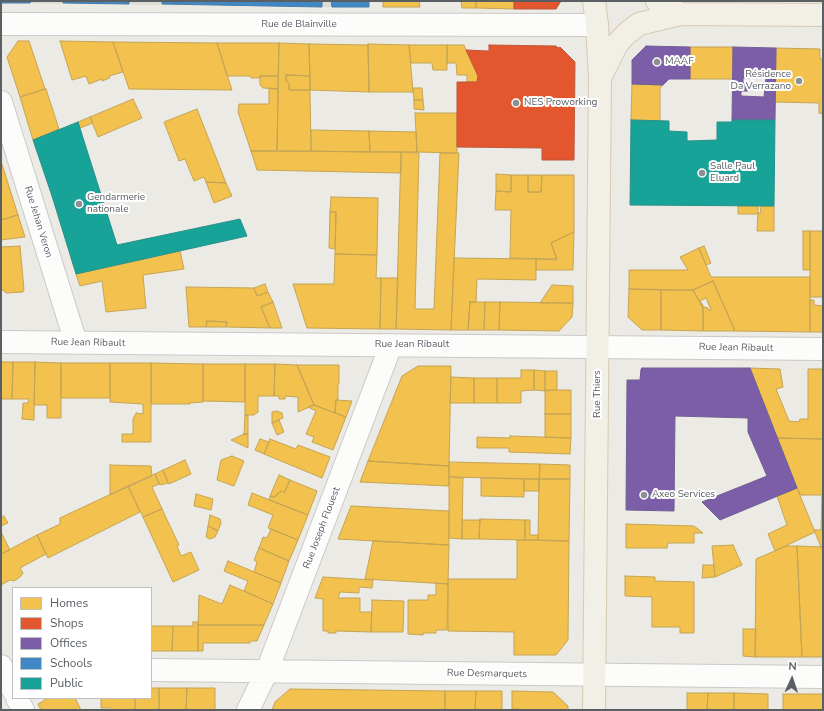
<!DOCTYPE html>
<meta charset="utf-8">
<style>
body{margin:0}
#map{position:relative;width:824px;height:711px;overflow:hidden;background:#eceae4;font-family:"Nunito Sans",sans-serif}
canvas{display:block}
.frame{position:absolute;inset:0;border:2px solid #5a5f64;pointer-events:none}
.legend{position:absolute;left:12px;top:587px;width:140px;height:112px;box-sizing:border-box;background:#fff;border:1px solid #bdbfc1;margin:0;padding:5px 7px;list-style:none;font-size:12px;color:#5a5f64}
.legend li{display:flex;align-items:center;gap:8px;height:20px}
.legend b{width:20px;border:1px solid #bdbfc1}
.north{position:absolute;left:772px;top:659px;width:40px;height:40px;-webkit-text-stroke:3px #fff;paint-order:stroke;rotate:3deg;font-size:11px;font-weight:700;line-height:16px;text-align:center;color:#5a5f64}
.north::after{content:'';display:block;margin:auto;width:14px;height:18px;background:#5a5f64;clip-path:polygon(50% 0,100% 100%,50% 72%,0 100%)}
</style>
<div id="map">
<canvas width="824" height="711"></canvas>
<div class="frame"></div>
<ul class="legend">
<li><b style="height:11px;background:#f2c14e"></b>Homes</li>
<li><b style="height:11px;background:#e4572e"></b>Shops</li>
<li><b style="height:11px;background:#7b5ea7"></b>Offices</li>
<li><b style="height:11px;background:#3f88c5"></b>Schools</li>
<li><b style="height:11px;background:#17a398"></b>Public</li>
</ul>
<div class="north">N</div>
</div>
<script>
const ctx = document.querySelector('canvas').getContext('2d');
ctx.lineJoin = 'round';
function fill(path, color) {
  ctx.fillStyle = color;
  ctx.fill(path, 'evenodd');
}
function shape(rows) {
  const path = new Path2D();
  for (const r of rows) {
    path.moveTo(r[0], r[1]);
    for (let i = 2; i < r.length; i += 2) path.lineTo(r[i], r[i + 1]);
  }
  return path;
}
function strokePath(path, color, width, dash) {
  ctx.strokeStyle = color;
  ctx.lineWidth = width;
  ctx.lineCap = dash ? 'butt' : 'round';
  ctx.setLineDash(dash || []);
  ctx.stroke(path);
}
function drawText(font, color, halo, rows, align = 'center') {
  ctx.font = font + ' "Nunito Sans",sans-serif';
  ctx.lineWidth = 4;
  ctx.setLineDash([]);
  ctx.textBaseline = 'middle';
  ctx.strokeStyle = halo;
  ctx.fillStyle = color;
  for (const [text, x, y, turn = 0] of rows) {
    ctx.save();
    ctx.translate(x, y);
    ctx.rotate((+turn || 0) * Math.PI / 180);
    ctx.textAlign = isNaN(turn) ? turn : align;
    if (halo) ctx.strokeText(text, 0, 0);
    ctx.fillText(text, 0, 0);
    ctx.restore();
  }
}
fill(shape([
 [1,1,331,1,332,7,1,3]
]), '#dedcd4');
const homes = shape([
 [383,1,419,1,420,7,383,7,383,1],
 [461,1,476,1,476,8,462,8,461,1],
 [476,1,514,1,514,9,476,8,476,1],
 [18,41,29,41,45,89,20,97,7,57,18,41],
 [60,41,113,42,123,72,109,76,110,78,102,81,102,79,89,84,86,76,72,80,60,41],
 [113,42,217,43,232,90,129,89,113,42],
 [217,43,279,43,278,76,260,76,260,78,251,78,251,76,227,76,217,43],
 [279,43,309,44,310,76,286,75,286,81,289,84,289,90,310,90,311,151,277,151,279,43],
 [309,44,368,45,369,92,310,90,309,44],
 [368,44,409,45,413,92,369,92,368,44],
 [409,45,447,45,447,70,433,70,432,63,411,63,409,45],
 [447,45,464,45,478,76,477,82,467,82,467,75,457,75,456,63,447,63,447,45],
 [690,47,733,47,733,79,690,79,690,47],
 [776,48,820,49,820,59,823,59,823,114,819,113,819,103,775,102,776,48],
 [286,75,310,76,310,90,289,90,289,84,286,81,286,75],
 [260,76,278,76,278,89,263,88,260,85,260,76],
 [632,84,663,85,660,88,660,121,631,120,632,84],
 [269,88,278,89,277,151,251,151,238,112,239,104,269,104,269,88],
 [413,88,422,88,423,100,414,100,413,88],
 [46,89,59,129,33,140,20,97,46,89],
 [133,99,142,118,98,137,90,117,133,99],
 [414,100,423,100,424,110,414,109,414,100],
 [197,109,226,183,206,182,204,177,194,181,185,159,179,161,164,122,197,109],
 [415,113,457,113,457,153,417,152,415,113],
 [90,117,93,123,80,128,78,122,90,117],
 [311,130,369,131,370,152,311,151,311,130],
 [369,131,416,132,417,152,370,152,369,131],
 [251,151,401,152,401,173,257,170,251,151],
 [401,152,419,153,415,309,434,309,440,153,459,153,451,330,396,329,401,152],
 [1,161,18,215,1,220,1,161],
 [496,174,511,175,511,192,496,191,496,174],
 [511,175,528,175,528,192,541,192,542,175,574,175,574,232,551,243,557,259,510,258,511,210,495,210,496,191,511,192,511,175],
 [528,175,542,175,541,192,528,192,528,175],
 [206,182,226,183,232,196,214,203,206,182],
 [331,197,378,198,377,255,335,254,336,212,330,212,331,197],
 [738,206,758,206,758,214,738,214,738,206],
 [760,206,774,206,774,231,757,231,758,213,761,213,760,206],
 [330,212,336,212,335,249,329,248,330,212],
 [18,215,25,237,1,240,1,220,18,215],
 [803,231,810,231,810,270,803,270,803,231],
 [810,231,823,231,823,297,810,297,810,231],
 [574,232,573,270,536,270,536,259,557,260,551,243,574,232],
 [20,246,24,290,23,292,6,293,3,290,1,290,1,247,20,246],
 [704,246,711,263,706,265,699,248,704,246],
 [699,248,711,277,810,277,810,332,735,331,713,281,693,290,629,289,629,270,688,270,680,257,699,248],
 [180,251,184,269,143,275,146,308,106,312,102,281,80,286,76,274,180,251],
 [335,254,377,255,376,278,381,278,380,329,307,328,293,284,334,284,335,254],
 [454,258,536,259,536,280,477,279,476,302,470,302,468,330,451,330,454,258],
 [381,278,398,278,396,329,380,329,381,278],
 [713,281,735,331,703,331,703,308,693,290,713,281],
 [706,298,711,310,708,310,708,308,704,307,700,301,706,298],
 [265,284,268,292,257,296,254,288,265,284],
 [552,285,573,286,573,303,540,303,552,285],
 [186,287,254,288,257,296,268,292,273,302,261,307,270,328,226,327,227,322,207,321,206,327,189,327,186,287],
 [629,289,661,290,661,330,642,330,628,317,629,289],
 [661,290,693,290,703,308,703,331,661,330,661,290],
 [810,300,814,300,814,305,823,306,823,332,810,332,810,300],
 [273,302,282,328,270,328,261,307,273,302],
 [470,302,485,302,484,330,468,330,470,302],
 [485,302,500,302,499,330,484,330,485,302],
 [500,302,573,303,572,317,559,331,499,330,500,302],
 [207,321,227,322,226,327,206,327,207,321],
 [1,362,13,362,12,399,1,399,1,362],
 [13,362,35,362,34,420,22,419,23,403,28,403,29,399,12,399,13,362],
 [35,362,61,363,61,418,47,418,47,405,34,405,35,362],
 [61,363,110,363,110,398,61,398,61,363],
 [110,363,151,363,151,442,122,442,122,434,133,434,133,419,136,413,143,414,143,404,110,402,110,363],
 [151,363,203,364,203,402,190,403,190,404,151,404,151,363],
 [203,364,245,364,245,402,203,401,203,364],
 [245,364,275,364,274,396,258,396,258,412,254,415,245,415,245,364],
 [275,364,297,365,314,405,298,412,298,397,285,396,285,399,279,399,279,396,274,396,275,364],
 [297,365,339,365,339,384,338,384,338,400,336,400,335,413,314,405,297,365],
 [418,366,451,366,449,466,368,461,402,376,418,366],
 [750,368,780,369,783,387,776,389,789,421,799,422,800,419,808,419,808,369,823,369,823,439,777,438,750,368],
 [521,370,534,370,534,390,521,391,521,403,497,403,497,378,521,378,521,370],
 [534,370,545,371,545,391,534,390,534,370],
 [545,371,557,371,557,390,545,391,545,371],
 [451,377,474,378,474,403,450,403,451,377],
 [474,378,497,378,497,403,474,403,474,378],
 [545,390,571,390,571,414,545,414,545,390],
 [336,400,352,401,346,417,335,413,336,400],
 [314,405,346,417,333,450,312,442,314,437,306,434,316,411,308,407,314,405],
 [277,411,282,413,283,418,272,423,272,412,277,411],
 [545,414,571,414,571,438,545,437,545,414],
 [245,415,248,415,248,434,244,434,245,415],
 [279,420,284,432,277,435,272,423,279,420],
 [244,434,248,434,248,448,231,440,244,434],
 [510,436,571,438,570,454,509,452,509,448,477,448,477,437,510,438,510,436],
 [777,438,823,439,823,547,821,547,814,530,821,530,822,495,800,495,777,438],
 [260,439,269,442,264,454,255,450,260,439],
 [270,439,296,449,298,445,330,457,322,478,264,454,270,439],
 [232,456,244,461,234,486,217,480,221,460,232,456],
 [185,460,191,474,169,484,163,470,185,460],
 [368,461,449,466,449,486,360,482,368,461],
 [449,462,540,464,539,479,449,477,449,462],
 [540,464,570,465,570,479,539,479,540,464],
 [110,465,151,466,152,476,110,495,110,465],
 [163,470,168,483,160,485,155,474,163,470],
 [155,474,159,484,152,487,162,509,143,517,128,486,155,474],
 [279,475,290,480,284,493,282,491,277,494,275,497,270,496,279,475],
 [449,477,463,478,462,539,449,538,449,477],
 [481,478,524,479,524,497,481,496,481,478],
 [524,479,539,479,539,491,524,491,524,479],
 [539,479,570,479,569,541,538,540,539,479],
 [290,480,317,491,308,515,269,500,270,496,275,497,277,494,282,491,284,493,290,480],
 [128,486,140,512,48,558,37,535,60,524,60,518,128,486],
 [797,488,815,532,775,551,768,534,787,525,777,496,797,488],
 [252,493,308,515,298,540,268,528,273,515,248,505,252,493],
 [196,494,213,499,211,510,194,506,196,494],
 [351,506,449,511,449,545,338,539,351,506],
 [162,509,179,545,177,546,181,556,191,552,199,570,173,582,143,517,162,509],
 [210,515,220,519,221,523,218,531,208,526,210,515],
 [4,516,8,523,1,526,1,518,4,516],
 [480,519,525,520,525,540,479,539,480,519],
 [462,520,480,520,479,539,462,539,462,520],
 [525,520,530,520,530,535,538,535,538,540,525,540,525,520],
 [626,524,694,526,703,533,694,533,694,543,668,543,667,548,626,548,626,524],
 [208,526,218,531,215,537,210,539,206,537,208,526],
 [271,529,298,540,289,561,259,548,263,537,267,538,271,529],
 [1,532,10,550,1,554,1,532],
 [37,535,46,554,20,568,23,573,20,577,14,581,10,580,1,585,1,554,37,535],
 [517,540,569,541,568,640,556,655,514,655,514,632,448,631,448,579,517,579,517,540],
 [373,541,449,545,448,584,365,579,373,541],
 [733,545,742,565,715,577,712,546,733,545],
 [786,546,797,546,802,657,755,657,756,559,786,546],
 [797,546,823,547,823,657,802,657,797,546],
 [259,548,289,561,281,583,254,572,257,562,254,560,259,548],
 [228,561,281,583,273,604,244,591,248,581,224,571,228,561],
 [703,565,714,565,715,577,702,578,703,565],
 [625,576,655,577,655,581,694,582,694,633,680,633,680,627,652,627,652,597,625,596,625,576],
 [323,577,373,580,372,588,359,587,359,593,340,592,338,598,360,598,360,612,372,612,371,632,336,631,336,633,328,633,328,631,323,631,323,599,315,598,323,577],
 [436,583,448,584,447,630,436,630,436,633,423,633,423,635,408,634,408,600,428,600,428,595,436,595,436,583],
 [230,585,273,604,264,625,198,625,199,595,222,604,230,585],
 [372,600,404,601,403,632,371,632,372,600],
 [193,622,198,622,198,651,172,651,173,626,193,626,193,622],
 [198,625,264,625,257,641,250,641,250,643,203,643,203,651,198,651,198,625],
 [151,626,173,626,172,651,151,651,151,626],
 [743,629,756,629,755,657,743,656,743,629],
 [151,688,159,688,159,710,135,710,135,698,151,698,151,688],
 [159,688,187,688,186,710,159,710,159,688],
 [187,688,215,688,215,710,186,710,187,688],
 [290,689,445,691,445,710,272,710,275,702,290,689],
 [445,691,476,691,475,710,445,710,445,691],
 [476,691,502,691,502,710,475,710,476,691],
 [512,691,553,692,568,706,568,710,519,710,519,709,512,709,512,691],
 [687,693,708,693,707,710,687,710,687,693],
 [708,693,734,693,734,710,707,710,708,693],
 [734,693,768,694,768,710,734,710,734,693],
 [783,694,823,694,823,710,783,710,783,694],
 [44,698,75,698,81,710,41,710,38,704,45,700,44,698],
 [101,698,135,698,135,710,112,710,112,708,101,708,101,698]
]);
fill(homes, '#f2c14e');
strokePath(homes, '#c4a455', 1);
const shops = shape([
 [514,1,561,1,556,9,514,9,514,1],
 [489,45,556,46,558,48,560,47,575,62,574,160,542,160,542,148,457,147,457,82,477,82,478,76,466,50,489,51,489,45]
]);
fill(shops, '#e4572e');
strokePath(shops, '#bb593e', 1);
const offices = shape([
 [646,46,690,47,690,79,669,79,663,85,632,84,632,60,646,46],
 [733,47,776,48,775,120,732,120,733,47],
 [743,78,766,78,764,97,741,96,741,91,748,91,748,82,743,82,743,78],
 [642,368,750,368,797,488,720,520,702,502,767,476,748,432,748,418,675,416,674,511,626,510,627,380,640,380,641,369,642,368]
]);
fill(offices, '#7b5ea7');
strokePath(offices, '#715e93', 1);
const schools = shape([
 [1,1,32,1,30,3,1,3,1,1],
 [63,1,129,1,129,4,63,3,63,1],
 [162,1,322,1,322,7,162,4,162,1],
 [331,1,369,1,369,7,332,7,331,1]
]);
fill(schools, '#3f88c5');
strokePath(schools, '#477ca8', 1);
const public = shape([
 [631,120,669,121,669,131,687,132,687,141,717,140,717,122,732,122,732,120,775,120,774,206,630,205,631,120],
 [78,122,117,245,240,219,247,236,76,274,52,196,33,140,78,122]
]);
fill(public, '#17a398');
strokePath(public, '#2b8f88', 1);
const minor = shape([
 [1,24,597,25],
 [1,102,76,343],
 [1,342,823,349],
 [1,666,13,690],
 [151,670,823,677],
 [17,698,23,710],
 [248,710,267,671,391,345]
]);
const major = shape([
 [594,1,597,25,600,78,594,710],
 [657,1,680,14,823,15],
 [600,78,617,44,626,34,639,24,680,14]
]);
strokePath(minor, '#c9c9c9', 24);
strokePath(major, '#d6cab0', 24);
strokePath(minor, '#fcfcfb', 22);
strokePath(major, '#f2efe7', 22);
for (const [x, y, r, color] of [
 [657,62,4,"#8d9091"],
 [799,81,4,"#8d9091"],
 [516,103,4,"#8d9091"],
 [702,173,4,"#8d9091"],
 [79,204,4,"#8d9091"],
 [644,495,4,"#8d9091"]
]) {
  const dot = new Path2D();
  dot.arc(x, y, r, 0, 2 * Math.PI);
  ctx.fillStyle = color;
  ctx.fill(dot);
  strokePath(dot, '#fff', 1.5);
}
drawText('10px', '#5a5f64', '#fff', [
 ["Rue de Blainville",299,25],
 ["Rue Jehan Veron",38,222,73],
 ["Rue Jean Ribault",88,343,1],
 ["Rue Jean Ribault",412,345],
 ["Rue Jean Ribault",736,348,1],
 ["Rue Thiers",598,394,-90],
 ["Rue Joseph Flouest",322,528,-69],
 ["Rue Desmarquets",487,674,1]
]);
drawText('10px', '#5a5f64', '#fff', [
 ["MAAF",665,62],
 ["Résidence",791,75,"right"],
 ["Da Verrazano",791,87,"right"],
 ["NES Proworking",524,103],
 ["Salle Paul",710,167],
 ["Eluard",710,179],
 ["Gendarmerie",87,198],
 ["nationale",87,210],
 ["Axeo Services",652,495]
], 'left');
</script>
